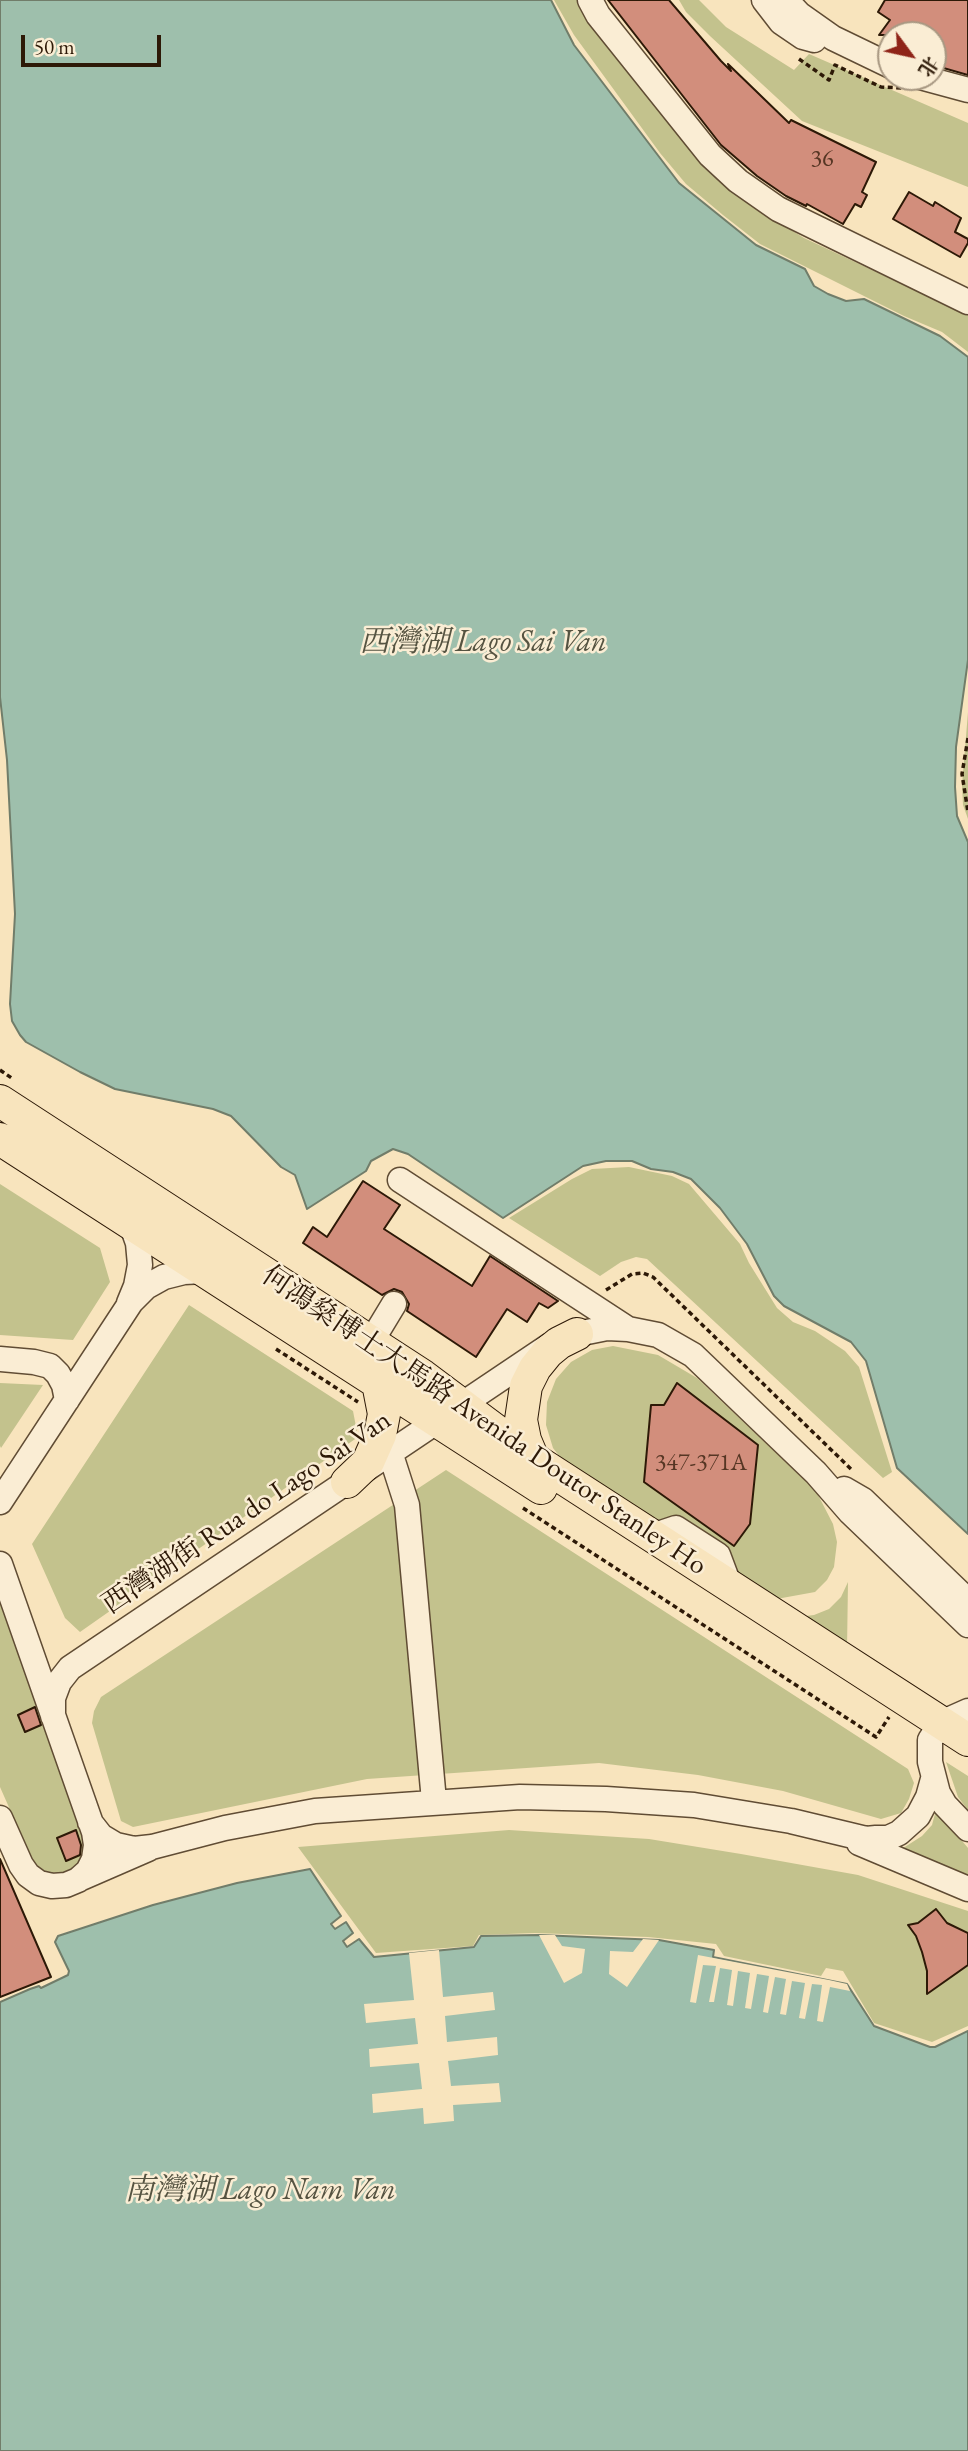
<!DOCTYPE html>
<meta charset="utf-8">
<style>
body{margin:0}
#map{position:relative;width:968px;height:2451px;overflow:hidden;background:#f8e4bd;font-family:"EB Garamond","Noto Serif SC",serif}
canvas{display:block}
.north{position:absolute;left:877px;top:21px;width:70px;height:70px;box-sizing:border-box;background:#faedd4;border:2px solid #a89882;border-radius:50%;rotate:123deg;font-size:19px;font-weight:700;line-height:28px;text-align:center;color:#2d1907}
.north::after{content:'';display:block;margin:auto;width:24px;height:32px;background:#8f2418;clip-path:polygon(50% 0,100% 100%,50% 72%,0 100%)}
.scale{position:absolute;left:21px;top:35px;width:140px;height:32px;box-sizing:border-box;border:4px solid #2d1907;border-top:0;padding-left:9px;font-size:21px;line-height:24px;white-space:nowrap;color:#2d1907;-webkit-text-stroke:5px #faedd4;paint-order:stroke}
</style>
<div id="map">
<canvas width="968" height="2451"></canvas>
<div class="north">北</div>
<div class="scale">50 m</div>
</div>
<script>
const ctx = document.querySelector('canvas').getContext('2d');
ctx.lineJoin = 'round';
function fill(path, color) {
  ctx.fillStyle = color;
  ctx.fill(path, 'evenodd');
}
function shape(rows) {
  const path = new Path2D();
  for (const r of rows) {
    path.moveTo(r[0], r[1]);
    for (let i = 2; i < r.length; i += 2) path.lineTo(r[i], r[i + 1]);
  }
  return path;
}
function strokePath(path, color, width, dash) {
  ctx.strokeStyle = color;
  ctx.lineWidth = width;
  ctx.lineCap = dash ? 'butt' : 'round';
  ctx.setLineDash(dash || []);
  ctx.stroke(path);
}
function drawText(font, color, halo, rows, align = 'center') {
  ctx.font = font + ' "EB Garamond","Noto Serif SC",serif';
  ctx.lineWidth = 5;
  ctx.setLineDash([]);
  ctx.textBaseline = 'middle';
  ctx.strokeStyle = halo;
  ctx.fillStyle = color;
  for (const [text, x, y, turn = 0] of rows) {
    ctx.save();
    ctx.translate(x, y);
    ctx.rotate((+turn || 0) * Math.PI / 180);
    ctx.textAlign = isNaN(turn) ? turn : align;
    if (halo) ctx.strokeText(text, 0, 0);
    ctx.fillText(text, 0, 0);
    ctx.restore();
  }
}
fill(shape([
 [554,0,587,0,761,211,804,238,968,315,968,352,942,332,904,316,760,244,723,215,686,184,660,153,574,35],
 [679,0,699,0,726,27,794,70,809,54,968,123,968,187,802,121,710,36,686,12],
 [968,712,968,819,963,805,962,785],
 [629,1167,672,1176,689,1184,740,1244,749,1263,777,1308,793,1322,815,1331,845,1351,859,1367,892,1472,883,1478,647,1259,636,1257,621,1262,600,1276,509,1218,572,1179,592,1169],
 [0,1184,100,1248,110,1282,73,1340,0,1335],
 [189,1305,353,1411,358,1437,80,1632,65,1618,32,1544],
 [613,1346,658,1355,697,1378,816,1491,833,1524,837,1542,834,1567,827,1580,815,1592,771,1600,567,1466,553,1448,546,1425,547,1402,556,1379,571,1362,592,1350],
 [0,1383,43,1385,1,1448,0,1446],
 [446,1470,908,1769,914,1783,909,1799,901,1813,881,1819,783,1791,698,1775,599,1763,367,1779,133,1827,121,1821,92,1723,94,1711,101,1697],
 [848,1582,847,1649,798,1617,814,1615,829,1609,841,1597],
 [0,1603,8,1613,86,1848,78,1865,61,1874,43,1871,35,1866,0,1787],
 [946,1762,968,1776,968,1810,958,1797],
 [936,1810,968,1848,968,1878,897,1852,922,1836,932,1825],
 [509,1830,649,1839,741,1854,858,1875,968,1911,968,2026,932,2042,874,2023,843,1971,826,1968,821,1976,724,1956,716,1944,648,1937,535,1933,479,1935,473,1946,376,1953,298,1847]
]), '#c3c28d');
const water = shape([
 [0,0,551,0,574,45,679,183,756,245,805,269,814,286,828,294,846,301,864,299,940,336,968,357,968,660,956,747,955,787,957,816,968,842,968,1534,897,1468,866,1361,851,1342,784,1306,774,1296,747,1244,720,1208,691,1179,673,1172,651,1169,632,1161,606,1161,583,1166,503,1218,408,1154,393,1149,371,1161,366,1171,307,1209,295,1175,281,1167,231,1116,213,1109,115,1089,80,1072,26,1042,20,1035,12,1021,10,1004,15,914,7,760,0,697,0,0],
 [310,1869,341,1916,331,1924,335,1929,346,1922,353,1933,343,1941,347,1947,359,1939,374,1957,474,1947,481,1936,539,1935,659,1940,714,1950,713,1957,847,1984,874,2026,930,2047,935,2047,968,2031,968,2451,0,2451,0,2002,30,1989,39,1986,41,1988,68,1975,69,1971,55,1942,58,1936,153,1905,237,1883,310,1869]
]);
fill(water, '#9ebfac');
strokePath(water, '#717d6a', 2);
fill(shape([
 [539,1935,555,1935,562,1946,585,1949,582,1973,564,1983],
 [643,1939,659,1940,627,1987,609,1974,610,1951,633,1952],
 [439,1950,443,1997,493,1992,495,2010,445,2016,447,2042,497,2037,498,2055,448,2061,451,2086,499,2083,501,2102,453,2105,454,2121,424,2124,423,2108,373,2113,372,2094,422,2089,419,2063,370,2067,369,2049,418,2044,415,2018,366,2023,364,2004,414,2000,409,1953],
 [698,1955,829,1980,847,1984,850,1991,830,1987,823,2022,817,2021,822,1985,812,1984,805,2019,799,2018,805,1983,792,1981,786,2015,780,2014,786,1979,775,1977,768,2013,763,2012,769,1976,757,1974,751,2009,745,2008,750,1973,738,1971,733,2006,727,2005,732,1970,720,1968,714,2002,709,2002,716,1966,703,1965,696,2003,690,2002]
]), '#f8e4bd');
const building = shape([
 [608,0,669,0,721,61,731,71,728,64,789,123,791,120,876,162,862,192,867,195,861,207,855,204,843,224,807,204,806,206,786,196,757,176,721,145,608,0],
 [885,0,968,0,968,75,933,65,933,35,879,35,890,20,878,12,885,0],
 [909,192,933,206,935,202,961,218,955,232,968,239,968,243,960,257,893,219,909,192],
 [363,1181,400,1205,384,1229,472,1286,490,1256,558,1301,548,1308,539,1303,527,1322,507,1309,476,1357,407,1311,409,1304,402,1292,394,1289,382,1295,303,1243,313,1227,327,1237,363,1181],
 [677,1383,758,1445,750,1524,734,1546,644,1482,651,1405,664,1405,677,1383],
 [35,1707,41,1725,25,1732,18,1715,35,1707],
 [76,1830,81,1845,80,1855,66,1861,57,1838,76,1830],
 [0,1859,51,1977,0,1997,0,1859],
 [936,1909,947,1923,968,1933,968,1965,927,1994,927,1971,922,1952,916,1936,908,1925,918,1923,936,1909]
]);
fill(building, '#d28e7c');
strokePath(building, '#2d1907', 2);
const minor = shape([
 [590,0,598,15,710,155,738,181,778,209,968,302],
 [764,0,781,22,803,37,814,40],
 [786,0,799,14,833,38,891,66],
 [920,77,968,90],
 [400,1180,628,1329],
 [129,1303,136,1286,140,1265,138,1243,131,1223],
 [371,1342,394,1304],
 [0,1359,34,1362,50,1366,58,1374,64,1385,67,1400],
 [390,1452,407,1505,434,1801],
 [844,1489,863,1500,968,1601],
 [0,1502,131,1302,146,1287,164,1277,184,1272,205,1271],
 [652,1536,676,1528,718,1555,730,1587],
 [0,1564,94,1832,96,1845,94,1859,88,1871,78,1880,66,1885,52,1886,39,1883,28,1875,21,1865,0,1818],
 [968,1711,941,1723,930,1740,930,1762,938,1793,945,1805,968,1829],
 [53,1716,53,1698,59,1682,70,1668,549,1346,577,1334,607,1328,628,1329,658,1335,693,1355,816,1473,850,1512,968,1625],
 [90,1822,101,1836,116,1845,134,1849,152,1847,225,1828,315,1811,520,1797,606,1799,694,1805,791,1821,866,1839,876,1838,888,1838,899,1833,918,1816,928,1797,933,1779],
 [859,1843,968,1889],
 [79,1879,148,1849]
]);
const major = shape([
 [0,1101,423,1376,538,1462,968,1740],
 [0,1139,541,1488],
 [533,1459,525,1440,521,1420,526,1386,535,1368,548,1352,559,1343,577,1334],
 [347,1482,368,1462,380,1435,384,1414,378,1383]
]);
strokePath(minor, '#604c34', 27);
strokePath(major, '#2d1907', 34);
strokePath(shape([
 [799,59,829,80,835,65,881,87,903,88],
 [968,738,962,774,968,812],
 [0,1070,13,1079],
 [606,1290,632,1274,643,1273,653,1277,851,1469],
 [276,1349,358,1402],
 [523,1508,876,1737,889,1717]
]), '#2d1907', 3.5, [5, 3.5]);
strokePath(minor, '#faedd4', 24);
strokePath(major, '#f8e4bd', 32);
drawText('24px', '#563624', null, [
 ["36",822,159],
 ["347-371A",701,1463]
]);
drawText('28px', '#2d1907', '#faedd4', [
 ["何鴻燊博士大馬路 Avenida Doutor Stanley Ho",484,1421,34],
 ["西灣湖街 Rua do Lago Sai Van",247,1513,-34]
]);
drawText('italic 30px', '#555341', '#faedd4', [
 ["西灣湖 Lago Sai Van",483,643],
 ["南灣湖 Lago Nam Van",260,2191]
]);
</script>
